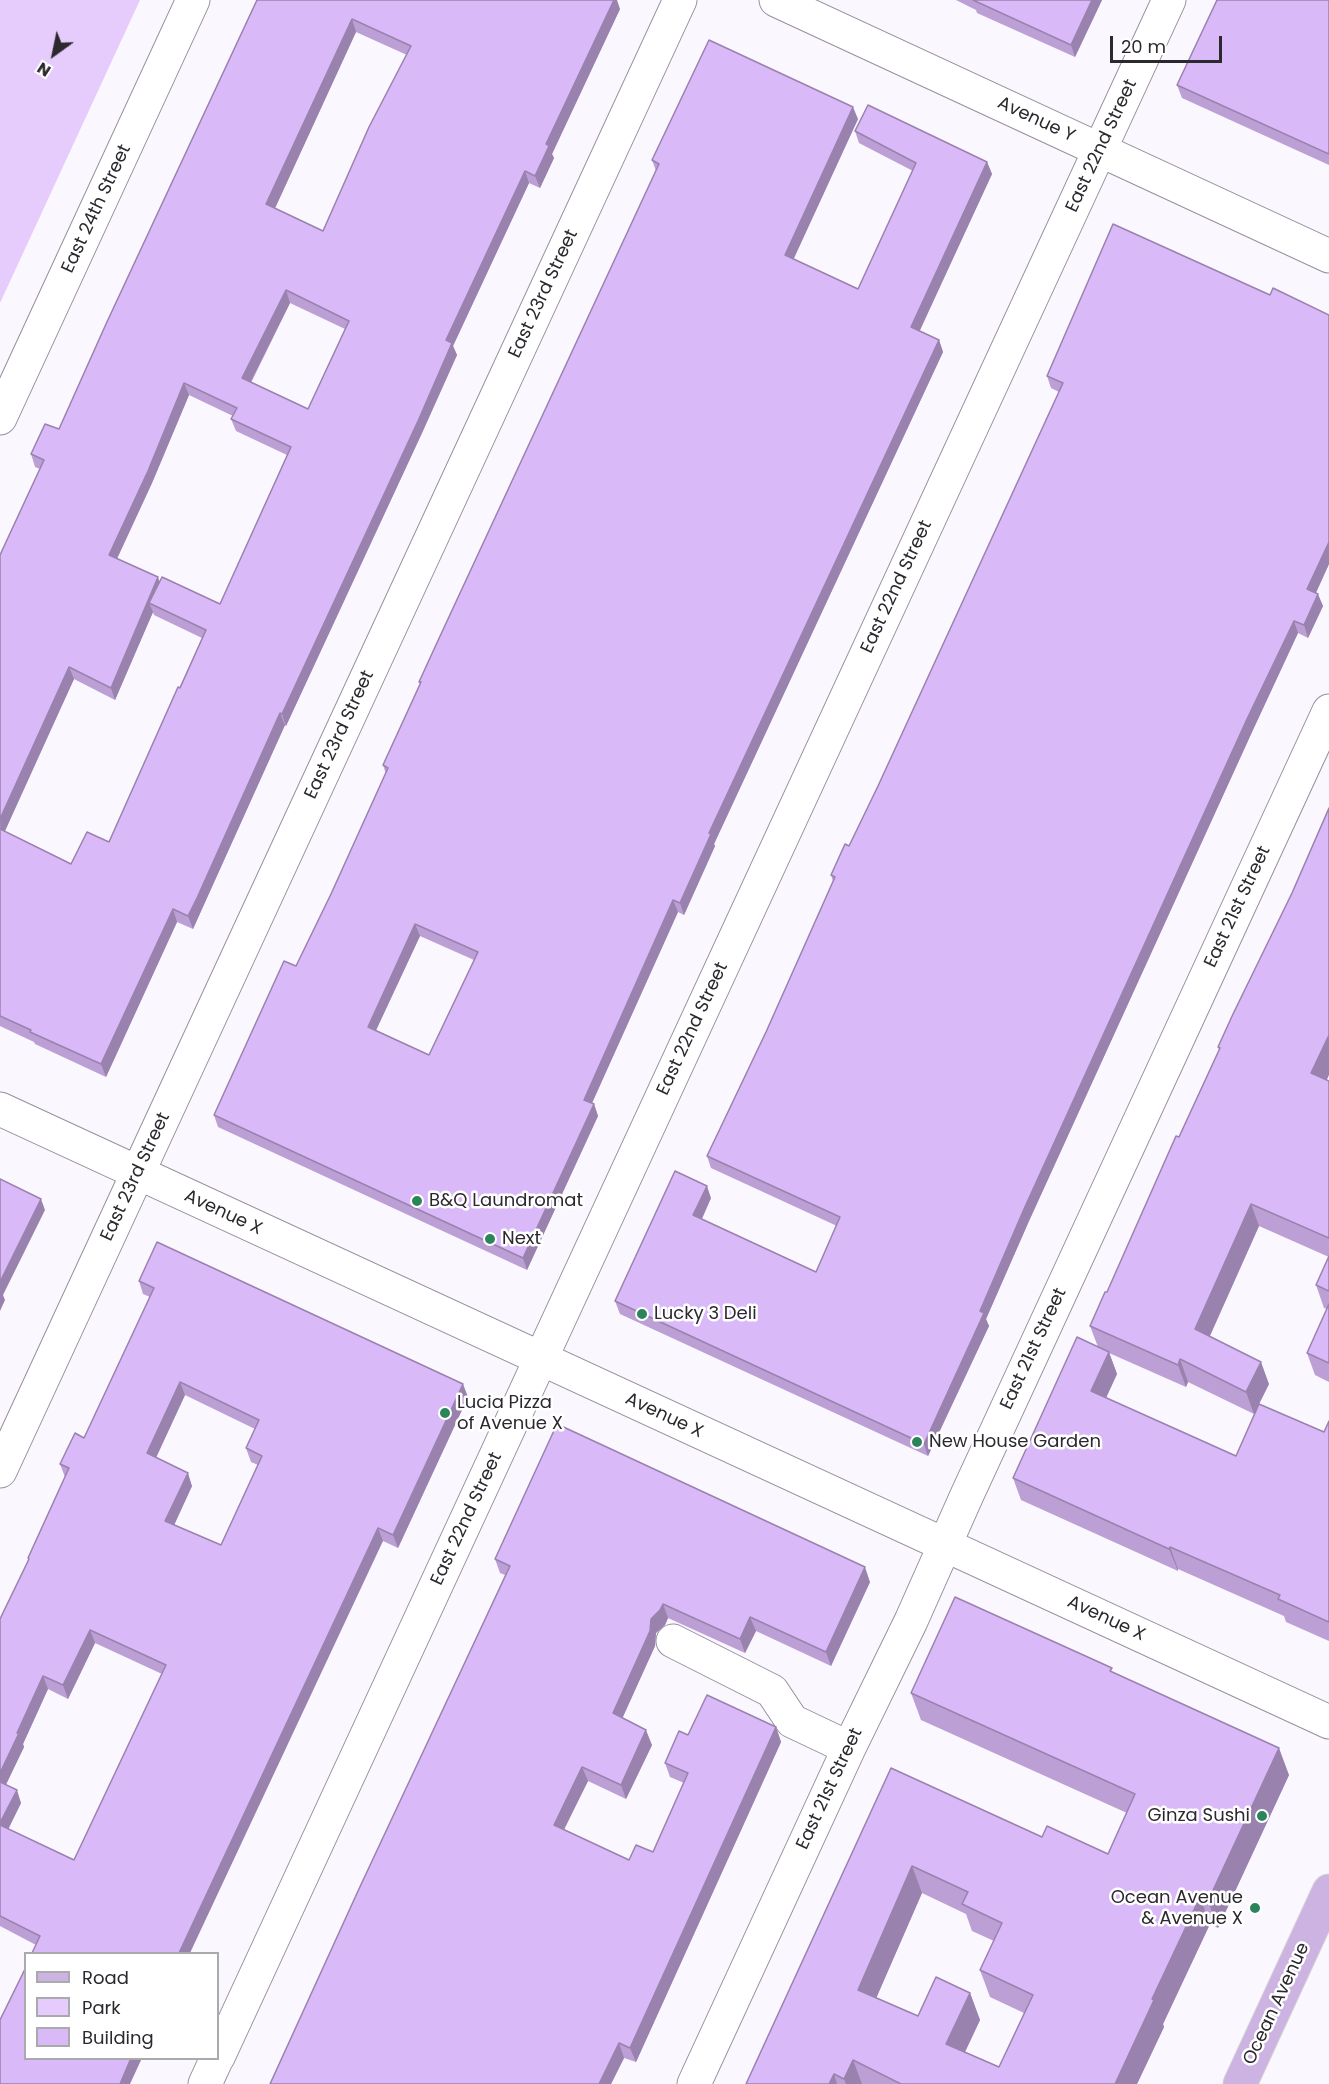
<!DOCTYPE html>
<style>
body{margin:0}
#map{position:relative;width:1329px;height:2084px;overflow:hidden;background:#fbf7fe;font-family:Poppins,sans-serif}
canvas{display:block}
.legend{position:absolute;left:24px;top:1952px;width:195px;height:108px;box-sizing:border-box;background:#fff;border:2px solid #aaa9ab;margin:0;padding:8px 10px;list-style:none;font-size:18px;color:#2b282e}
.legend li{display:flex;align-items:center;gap:12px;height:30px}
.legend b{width:30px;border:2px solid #aaa9ab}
.north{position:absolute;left:24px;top:24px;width:60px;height:60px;-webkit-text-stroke:4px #fff;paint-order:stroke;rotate:213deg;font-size:16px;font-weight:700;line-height:24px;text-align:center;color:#2b282e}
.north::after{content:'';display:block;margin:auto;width:21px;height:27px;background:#2b282e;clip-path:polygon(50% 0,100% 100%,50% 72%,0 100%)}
.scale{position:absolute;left:1110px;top:36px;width:112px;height:27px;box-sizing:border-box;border:3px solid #2b282e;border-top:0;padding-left:8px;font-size:18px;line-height:21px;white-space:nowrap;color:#2b282e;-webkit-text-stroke:4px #fff;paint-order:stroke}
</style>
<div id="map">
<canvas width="1329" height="2084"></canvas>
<ul class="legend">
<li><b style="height:8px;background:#ccb3e1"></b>Road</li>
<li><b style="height:16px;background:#e5ccfc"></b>Park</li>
<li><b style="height:16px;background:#dab9f8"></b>Building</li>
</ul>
<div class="north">N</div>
<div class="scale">20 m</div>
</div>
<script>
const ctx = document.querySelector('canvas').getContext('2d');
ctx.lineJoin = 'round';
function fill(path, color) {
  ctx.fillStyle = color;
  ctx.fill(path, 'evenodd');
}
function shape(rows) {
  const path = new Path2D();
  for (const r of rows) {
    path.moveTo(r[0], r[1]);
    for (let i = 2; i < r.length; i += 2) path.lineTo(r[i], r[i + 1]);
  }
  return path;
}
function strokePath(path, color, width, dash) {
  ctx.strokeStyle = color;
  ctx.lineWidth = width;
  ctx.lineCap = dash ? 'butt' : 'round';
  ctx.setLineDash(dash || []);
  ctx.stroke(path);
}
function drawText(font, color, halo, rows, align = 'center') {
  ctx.font = font + ' Poppins,sans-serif';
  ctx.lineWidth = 5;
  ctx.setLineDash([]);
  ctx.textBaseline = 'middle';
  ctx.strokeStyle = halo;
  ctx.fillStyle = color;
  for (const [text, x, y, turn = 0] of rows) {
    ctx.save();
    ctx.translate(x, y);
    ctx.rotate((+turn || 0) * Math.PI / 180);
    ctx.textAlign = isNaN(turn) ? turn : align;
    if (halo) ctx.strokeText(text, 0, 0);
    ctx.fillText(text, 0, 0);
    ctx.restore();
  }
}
fill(shape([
 [0,0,140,0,0,303]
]), '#e5ccfc');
const minor = shape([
 [776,0,1329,256],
 [0,418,193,0],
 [0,1109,1329,1722],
 [0,1471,680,0],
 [673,1641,772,1691,792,1721,849,1748],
 [218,2057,1169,0],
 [205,2084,217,2058],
 [694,2084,849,1748,911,1621,967,1495,1329,711]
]);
const major = shape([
 [1240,2084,1329,1891]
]);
strokePath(minor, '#97909f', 35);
strokePath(major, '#d5d4d5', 35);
strokePath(minor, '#fff', 33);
strokePath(major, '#ccb3e1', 33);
fill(shape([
 [257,0,620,9,552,154,554,158,540,188,529,183,453,346,457,355,422,433,286,726,285,725,201,911,193,929,177,922,106,1077,35,1044,34,1042,0,1026,0,555,40,469,35,467,31,454,59,429],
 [356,32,407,55,323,231,275,208],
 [290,303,345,329,308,409,251,383],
 [189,395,233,416,231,419,236,431,287,455,220,604,159,582,117,559,152,483],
 [153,612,154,615,202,638,109,842,71,864,4,831,74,679,115,700],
 [956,0,1102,0,1075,57,977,13,976,10],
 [1329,0,1329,165,1182,98,1177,85],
 [858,119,793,259,858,289,913,171,859,143,855,131,987,162,992,174,919,331,939,340,943,352,714,844,715,846,684,915,678,912,592,1103,594,1104,598,1116,527,1270,218,1127,214,1115,296,966,331,894,386,774,383,765,420,684,419,682,656,171,652,160],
 [420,936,474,960,429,1055,376,1030],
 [1270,295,1329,315,1329,564,1316,593,1323,606,1308,638,1298,633,1252,732,1029,1221,986,1319,989,1326,928,1456,620,1314,615,1301,711,1198,702,1219,816,1272,837,1226,711,1168,707,1156,766,1032,833,881,831,875,849,846,878,786,1059,392,1051,388,1047,376],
 [1218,1047,1329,1081,1329,1382,1315,1375,1307,1353,1327,1309,1324,1308,1316,1285,1329,1257,1259,1226,1210,1336,1269,1384,1259,1404,1324,1432,1329,1421,1329,1641,1286,1622,1284,1616,1178,1569,1178,1571,1021,1500,1013,1478,1098,1347,1090,1326,1107,1292,1219,1050],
 [1109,1353,1186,1387,1188,1382,1254,1414,1236,1456,1106,1398,1117,1374],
 [139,1281,468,1397,398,1548,383,1541,36,1945,0,1926,0,1619,28,1561,28,1558,65,1477,60,1464,84,1438,150,1297,143,1294],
 [185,1395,255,1429,246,1448,251,1462,258,1465,221,1545,174,1525,192,1486,156,1458],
 [95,1643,162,1674,74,1860,8,1829,21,1803,6,1784,24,1747,23,1744,48,1689,68,1699],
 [495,1559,870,1582,831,1666,756,1631,745,1653,668,1618,665,1625,656,1633,655,1646,622,1718,652,1745,626,1799,588,1781,563,1830,629,1860,653,1852,684,1783,670,1777,665,1763,688,1735,776,1727,781,1742,636,2062,624,2058,611,2084,270,2084,505,1575,500,1573],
 [1113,1673,1289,1775,1218,1928,1210,1924,1163,2024,1164,2027,1137,2084,746,2084,891,1768,1042,1837,1108,1854,1127,1813,921,1720,911,1693],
 [922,1893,966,1914,972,1931,994,1941,980,1970,990,1997,1024,2013,999,2067,965,2052,980,2020,970,1993,918,2016,876,1998]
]), '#bb9fd5');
fill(shape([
 [614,0,617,0,620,9,552,154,554,158,540,188,535,176,546,144],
 [1092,0,1102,0,1075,57,1071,45],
 [352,19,356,32,271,217,266,204],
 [853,107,858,119,790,267,785,255],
 [987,162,992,174,916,339,911,327],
 [525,171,529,183,453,346,457,355,422,433,286,726,282,714,446,340],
 [286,290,290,303,246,391,242,378],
 [939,340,943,352,714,844,715,846,684,915,680,903,709,833],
 [184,383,189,395,152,483,113,567,109,555],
 [1329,542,1329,564,1312,601,1307,589],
 [158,577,162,590,149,603,153,612,115,700,111,688],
 [1318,594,1323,606,1308,638,1304,625],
 [1294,621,1298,633,1252,732,1029,1221,986,1319,989,1326,928,1456,924,1444,1024,1209,1247,719],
 [69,667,74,679,1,840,0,819],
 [280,713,285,725,193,929,188,916],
 [673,900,678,912,588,1112,584,1100],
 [173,909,177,922,106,1077,101,1064],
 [415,924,420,936,372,1039,368,1027],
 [1329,1035,1329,1075,1320,1095,1311,1073],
 [594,1104,598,1116,527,1270,523,1258],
 [707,1186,711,1198,698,1227,693,1215],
 [41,1199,45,1210,3,1295,5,1300,0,1311,0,1282],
 [1251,1204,1259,1226,1203,1351,1195,1329],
 [1109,1352,1117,1374,1099,1413,1091,1391],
 [1180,1359,1188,1382,1186,1387,1178,1365],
 [1261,1362,1269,1384,1254,1414,1246,1392],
 [180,1382,185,1395,152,1466,147,1453],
 [463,1384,468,1397,398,1548,393,1535],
 [188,1473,192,1486,170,1534,165,1521],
 [378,1528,383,1541,190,1953,179,1953],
 [1170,1547,1178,1569,1178,1571,1169,1549],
 [865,1567,870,1582,831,1666,826,1652],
 [663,1604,668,1618,665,1625,656,1633,655,1646,618,1728,613,1713,651,1619],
 [750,1617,756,1631,745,1653,740,1639],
 [90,1630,95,1643,68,1699,63,1685],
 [43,1676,48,1689,23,1744,24,1747,2,1793,0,1789,0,1773,17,1733],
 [776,1727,781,1742,636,2062,630,2048],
 [646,1730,652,1745,626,1799,621,1785],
 [1279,1748,1289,1775,1218,1928,1208,1901],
 [582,1767,588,1781,559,1840,554,1825],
 [17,1790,21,1803,4,1838,0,1827,0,1823],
 [912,1866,922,1893,868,2017,858,1990],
 [1200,1897,1210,1924,1163,2024,1164,2027,1137,2084,1115,2084,1152,1999],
 [970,1993,980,2020,956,2071,946,2044],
 [619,2043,624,2058,611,2084,599,2084],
 [131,2058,142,2058,130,2084,120,2084],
 [853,2060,862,2084,846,2084,844,2079],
 [834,2074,837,2084,829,2084]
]), '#9982ae');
const building = shape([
 [257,0,614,0,546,144,549,146,535,176,525,171,446,340,452,343,418,421,282,714,280,713,197,898,188,916,173,909,101,1064,30,1032,31,1030,0,1016,0,829,71,864,87,832,109,842,178,687,180,688,206,630,149,603,162,577,220,604,291,447,231,419,237,408,184,383,148,471,109,555,158,577,111,688,69,667,0,819,0,555,44,460,31,454,45,424,59,429,106,324,257,0],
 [352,19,411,46,369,127,323,231,266,204,352,19],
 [286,290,349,321,308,409,242,378,286,290],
 [973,0,1092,0,1071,45,973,0],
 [1217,0,1329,0,1329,154,1177,85,1217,0],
 [709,40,853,107,785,255,858,289,916,163,855,131,868,105,987,162,911,327,939,340,709,833,711,834,680,903,673,900,584,1100,594,1104,523,1258,214,1115,284,961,296,966,331,894,388,768,383,765,421,682,419,682,435,647,659,164,652,160,709,40],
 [415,924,478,952,429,1055,368,1027,415,924],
 [1113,224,1270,295,1273,288,1329,315,1329,542,1307,589,1318,594,1304,625,1294,621,1247,719,1024,1209,980,1311,984,1313,924,1444,615,1301,675,1171,707,1186,693,1215,816,1272,840,1217,707,1156,766,1032,835,877,831,875,845,844,849,846,878,786,1063,383,1047,376,1113,224],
 [1329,808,1329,1035,1311,1073,1329,1081,1329,1238,1251,1204,1195,1329,1261,1362,1246,1392,1180,1359,1178,1365,1090,1326,1105,1292,1107,1292,1176,1136,1179,1137,1220,1048,1218,1047,1233,1014,1292,893,1329,808],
 [0,1179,41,1199,0,1282,0,1179],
 [157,1242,463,1384,393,1535,378,1528,179,1953,32,1953,40,1936,0,1916,0,1825,74,1860,166,1665,90,1630,63,1685,43,1676,17,1733,19,1733,0,1773,0,1619,29,1559,28,1558,69,1468,60,1464,75,1433,84,1438,154,1288,139,1281,157,1242],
 [180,1382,259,1420,246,1448,262,1456,221,1545,165,1521,188,1473,147,1453,180,1382],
 [1329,1256,1329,1291,1316,1285,1329,1256],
 [1329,1304,1329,1363,1307,1353,1329,1304],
 [1077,1337,1109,1352,1091,1391,1236,1456,1259,1404,1324,1432,1329,1421,1329,1622,1278,1599,1280,1595,1170,1547,1169,1549,1013,1478,1077,1337],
 [557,1424,865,1567,826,1652,750,1617,740,1639,663,1604,660,1610,651,1619,650,1631,613,1713,646,1730,621,1785,582,1767,554,1825,629,1860,636,1845,653,1852,688,1773,665,1763,679,1731,688,1735,707,1695,776,1727,630,2048,619,2043,599,2084,270,2084,358,1891,510,1566,495,1559,557,1424],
 [955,1597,1112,1668,1110,1671,1279,1748,1208,1901,1200,1897,1152,1999,1154,2000,1115,2084,901,2084,853,2060,844,2079,834,2074,829,2084,746,2084,891,1768,1042,1837,1047,1826,1108,1854,1135,1794,911,1693,955,1597],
 [912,1866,968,1892,962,1904,1002,1923,980,1970,1033,1995,999,2067,946,2044,970,1993,936,1977,918,2016,858,1990,912,1866],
 [0,1782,17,1790,0,1823,0,1782],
 [26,1967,26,2058,131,2058,120,2084,0,2084,0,2020,26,1967]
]);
fill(building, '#dab9f8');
strokePath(building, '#9982ae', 1.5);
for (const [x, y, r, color] of [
 [417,1201,6,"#2c855a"],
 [490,1239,6,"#2c855a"],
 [642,1314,6,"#2c855a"],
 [445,1413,6,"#2c855a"],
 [917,1442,6,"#2c855a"],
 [1262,1816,6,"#2c855a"],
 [1255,1908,6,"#2c855a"]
]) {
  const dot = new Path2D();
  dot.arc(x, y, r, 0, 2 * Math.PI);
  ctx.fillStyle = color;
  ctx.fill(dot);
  strokePath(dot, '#fff', 2);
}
drawText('18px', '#2b282e', '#fff', [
 ["Avenue Y",1036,120,25],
 ["East 22nd Street",1102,146,-65],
 ["East 24th Street",97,209,-65],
 ["East 23rd Street",544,294,-65],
 ["East 22nd Street",897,587,-65],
 ["East 23rd Street",340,735,-65],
 ["East 21st Street",1238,907,-65],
 ["East 22nd Street",693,1029,-65],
 ["East 23rd Street",136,1177,-65],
 ["Avenue X",223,1213,25],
 ["East 21st Street",1034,1349,-65],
 ["Avenue X",664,1416,25],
 ["East 22nd Street",467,1519,-65],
 ["Avenue X",1106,1619,25],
 ["East 21st Street",830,1789,-65],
 ["Ocean Avenue",1277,2004,-65]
]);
drawText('18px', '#2b282e', '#fff', [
 ["B&Q Laundromat",429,1201],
 ["Next",502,1239],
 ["Lucky 3 Deli",654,1314],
 ["Lucia Pizza",457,1403],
 ["of Avenue X",457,1424],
 ["New House Garden",929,1442],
 ["Ginza Sushi",1250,1816,"right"],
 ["Ocean Avenue",1243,1898,"right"],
 ["& Avenue X",1243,1919,"right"]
], 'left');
</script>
